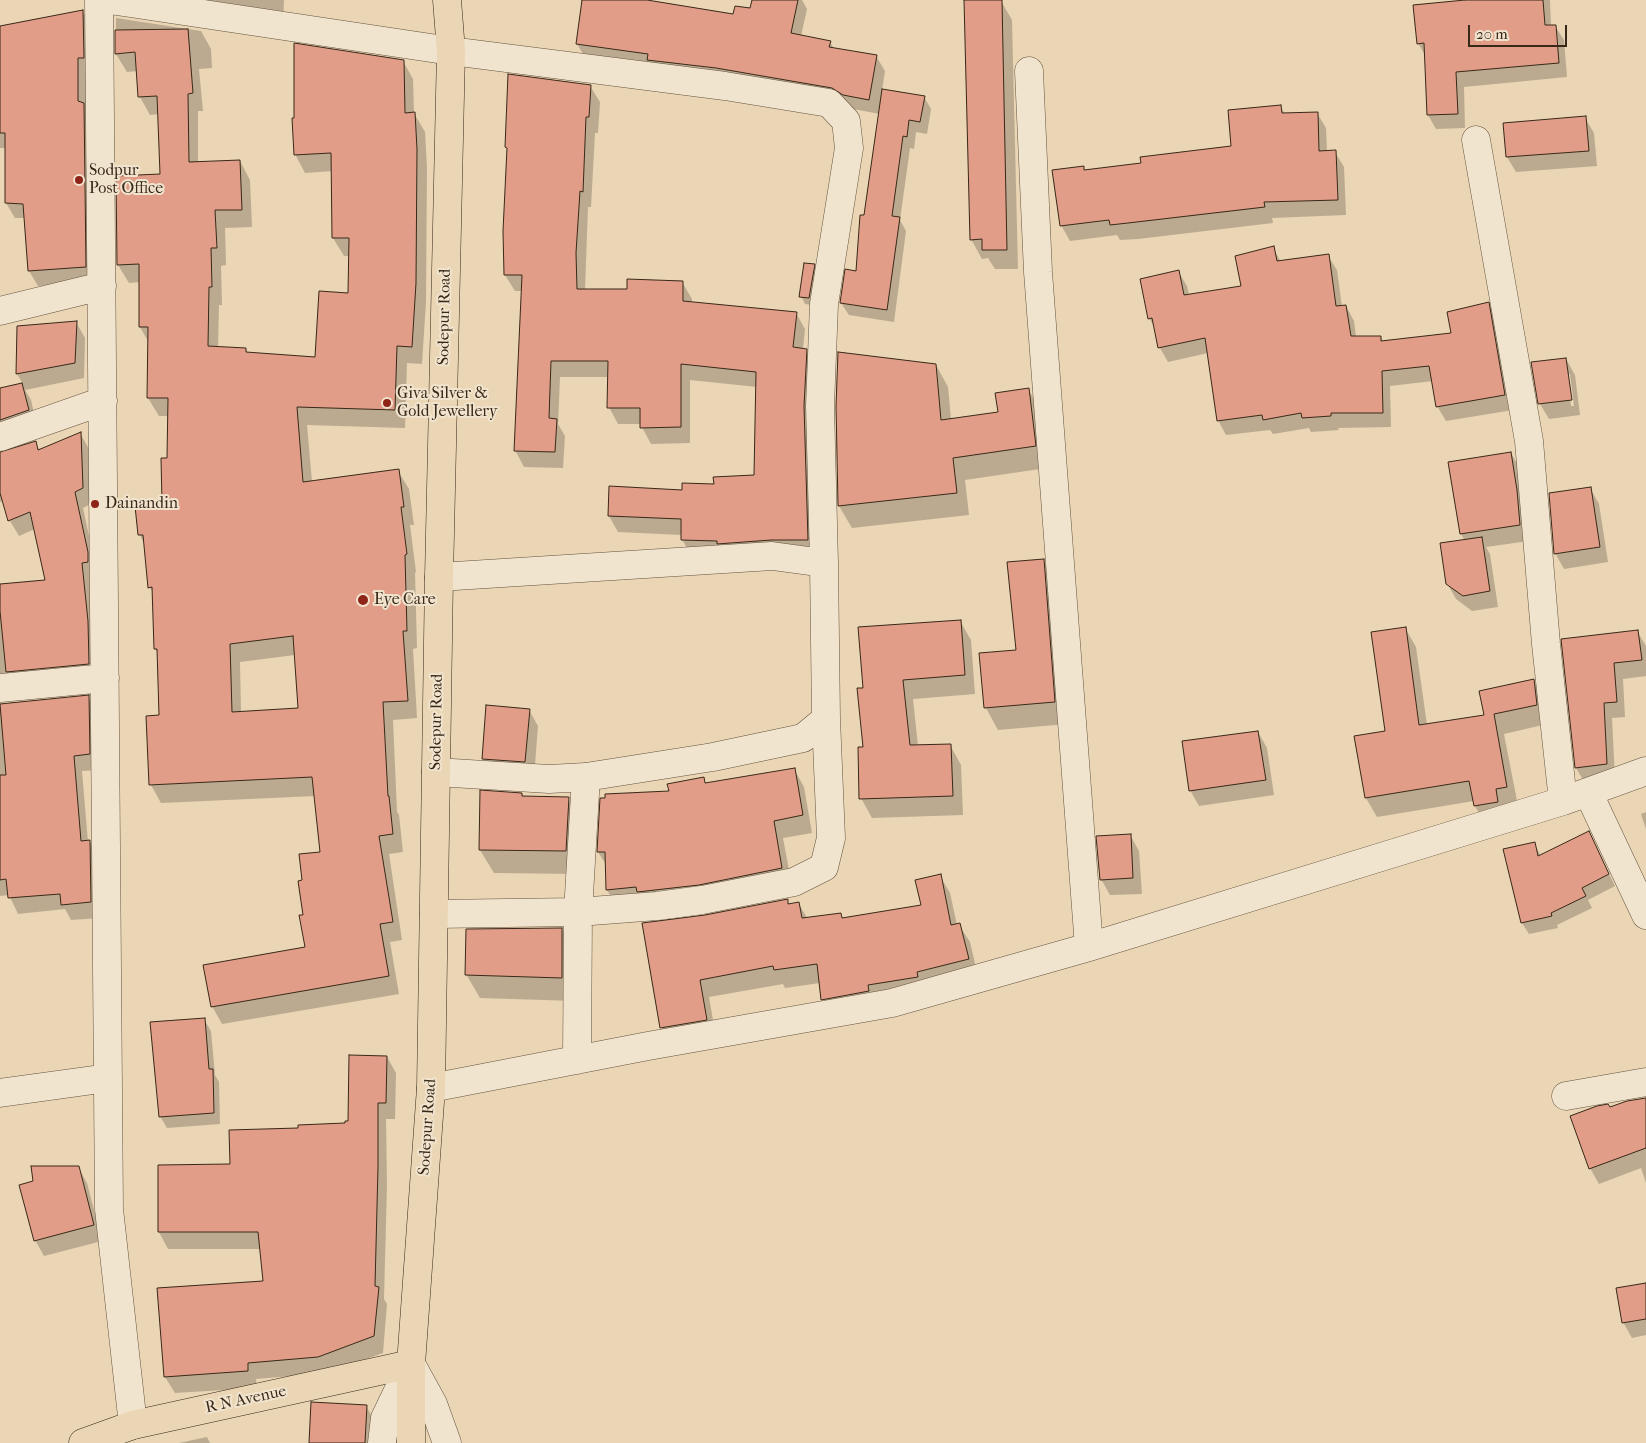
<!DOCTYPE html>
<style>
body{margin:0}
#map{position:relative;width:1646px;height:1443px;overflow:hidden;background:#ead5b4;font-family:"IM FELL French Canon",serif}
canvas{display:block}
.scale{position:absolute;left:1468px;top:25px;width:99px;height:22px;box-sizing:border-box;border:2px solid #382818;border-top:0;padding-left:6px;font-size:15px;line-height:18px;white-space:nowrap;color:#382818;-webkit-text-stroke:4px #f1e4ce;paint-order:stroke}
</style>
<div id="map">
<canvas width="1646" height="1443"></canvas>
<div class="scale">20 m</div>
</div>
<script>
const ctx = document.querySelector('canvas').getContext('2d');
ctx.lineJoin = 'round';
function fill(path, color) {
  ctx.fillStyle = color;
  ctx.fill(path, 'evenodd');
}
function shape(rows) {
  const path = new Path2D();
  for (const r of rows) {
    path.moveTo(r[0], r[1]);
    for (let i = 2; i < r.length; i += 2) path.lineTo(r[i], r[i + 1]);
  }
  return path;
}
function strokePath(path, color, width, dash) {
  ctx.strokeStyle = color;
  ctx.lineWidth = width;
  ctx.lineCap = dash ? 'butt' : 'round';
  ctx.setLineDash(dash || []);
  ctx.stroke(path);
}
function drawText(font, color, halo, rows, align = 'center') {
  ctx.font = font + ' "IM FELL French Canon",serif';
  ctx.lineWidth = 4;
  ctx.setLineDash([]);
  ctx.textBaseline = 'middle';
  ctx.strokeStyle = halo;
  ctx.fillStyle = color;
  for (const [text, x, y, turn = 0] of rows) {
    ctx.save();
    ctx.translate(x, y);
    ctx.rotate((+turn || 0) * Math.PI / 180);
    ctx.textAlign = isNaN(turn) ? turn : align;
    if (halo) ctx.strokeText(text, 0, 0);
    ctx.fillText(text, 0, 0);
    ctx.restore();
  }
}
fill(shape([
 [121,0,284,0,283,26],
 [583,0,639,0,734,16,751,10,753,0,802,0,807,9,801,36,830,42,834,49,876,56,885,71,882,91,924,97,931,109,927,134,916,132,914,149,910,148,900,220,906,231,894,322,849,315,841,303,858,272,880,114,586,59,577,44],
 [965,0,1001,1,1012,20,1018,269,995,269,988,258,982,259,971,239],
 [1477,0,1550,0,1551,26,1555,26,1564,40,1567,77,1464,87,1465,128,1436,129,1428,115,1426,57,1418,43],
 [83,12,92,27,92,73,86,73,94,282,38,286,29,271,26,218,15,218,6,203,7,148,0,148,0,27],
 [116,18,201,31,211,49,212,68,199,69,203,111,198,111,198,163,240,161,250,180,252,227,225,228,226,265,221,266,222,305,219,305,218,348,246,349,248,354,316,358,350,295,350,256,344,256,333,238,333,171,305,173,295,154,403,61,413,79,414,113,425,132,427,168,426,302,422,364,407,363,405,428,307,425,312,482,398,471,409,489,414,525,410,525,416,572,415,573,417,648,413,649,417,718,393,720,397,812,399,815,403,852,389,854,402,940,390,942,399,994,222,1024,212,1006,306,948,304,916,321,853,315,796,161,803,151,785,147,717,160,716,159,655,155,649,153,593,150,587,145,545,140,535,163,504,168,459,169,416,159,416,148,398,149,343,140,327,140,282,129,283,118,265,161,175,159,114,150,115,140,97,138,71,127,72,116,54],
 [295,655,299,710,241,712,240,662],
 [590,86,600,102,598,133,595,133,591,207,588,207,585,290,628,290,682,282,692,299,692,303,796,313,805,329,803,349,806,350,815,366,816,556,691,556,682,539,682,535,618,532,609,516,683,491,755,477,757,387,690,380,690,443,651,444,642,427,642,424,618,424,609,407,609,377,560,377,558,424,565,436,563,468,524,467,515,450,522,291,515,291,505,275],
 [1280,106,1285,114,1317,113,1326,128,1327,152,1335,152,1344,167,1346,215,1272,218,1273,223,1138,239,1120,240,1117,235,1070,241,1061,225,1083,167,1085,171,1142,164,1232,147],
 [1585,118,1594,133,1597,166,1516,172,1507,157],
 [1273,248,1281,262,1328,256,1337,270,1342,307,1346,306,1354,321,1356,337,1381,337,1383,342,1453,334,1488,303,1497,318,1513,410,1446,421,1437,406,1433,381,1390,386,1391,427,1338,428,1339,430,1311,432,1309,428,1273,434,1270,430,1226,435,1218,420,1208,353,1168,362,1160,348,1155,328,1149,318,1178,271,1187,286,1189,295,1242,287],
 [814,266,818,273,813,305,805,304,801,296],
 [76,322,85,338,84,378,25,390,31,400,37,426,0,440,0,389,23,384,17,374,19,327],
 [1566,359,1575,375,1580,415,1549,419,1540,404],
 [1567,374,1570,374,1574,406,1571,406],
 [936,365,948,387,951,419,1000,413,1028,389,1041,411,1047,468,965,480,969,515,852,528,839,506],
 [80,433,89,449,91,504,83,508,96,569,97,679,0,691,0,585,46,581,35,529,19,536,10,521,4,500,0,502,0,453,35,442,40,451],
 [1511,453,1520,469,1529,541,1486,547,1490,554,1498,607,1472,611,1456,599,1447,583,1465,541,1461,534,1450,463],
 [1590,488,1599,504,1608,562,1564,569,1555,553],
 [1043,560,1056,582,1067,724,998,730,986,708,981,654,1017,651],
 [960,621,971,640,975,694,913,699,918,746,950,745,961,765,963,815,872,818,861,798,864,748,864,689],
 [1405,628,1416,647,1427,725,1485,716,1533,680,1545,699,1547,724,1504,734,1518,806,1486,825,1475,806,1474,801,1377,817,1366,798,1386,732],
 [1637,631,1646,646,1646,676,1623,679,1625,717,1612,718,1615,779,1585,783,1576,768,1563,640],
 [88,697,97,712,98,770,82,771,88,842,90,842,99,857,99,918,71,920,65,909,18,914,9,895,0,896,0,705],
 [529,710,538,726,534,777,492,774,483,759],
 [1258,732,1267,748,1274,795,1199,806,1190,790],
 [794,769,804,787,812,833,783,838,792,886,617,907,607,890,607,866,598,852,670,792,703,779,706,784],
 [522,794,524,797,568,798,582,822,579,874,494,873,480,850],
 [1646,812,1646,829,1641,814],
 [1589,833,1615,886,1588,900,1592,908,1557,925,1558,928,1529,934,1522,923,1534,843,1541,856],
 [1130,835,1139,851,1142,894,1110,895,1101,879],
 [940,876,950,893,957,925,959,925,970,942,978,976,833,1017,823,999,820,983,785,988,783,984,709,997,716,1037,672,1045,662,1028,705,917,787,901,790,905,799,904,807,918,840,914,843,919,922,906],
 [562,929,575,952,575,1001,480,998,466,974],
 [204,1019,211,1031,215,1075,219,1082,220,1124,167,1128,160,1116],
 [387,1057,396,1073,395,1119,386,1119,387,1184,384,1299,387,1304,383,1353,328,1373,256,1379,257,1388,175,1393,165,1377,159,1290,264,1282,261,1249,168,1249,159,1232,159,1166,231,1166,299,1129,346,1125],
 [1646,1098,1646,1183,1641,1168,1599,1184,1590,1168,1609,1109],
 [78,1167,87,1183,102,1241,44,1256,35,1240],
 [1646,1284,1646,1335,1632,1338,1623,1322],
 [366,1406,375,1422,374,1443,310,1443],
 [207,1437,210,1443,179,1443]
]), '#0003');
const building = shape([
 [582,0,647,0,733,14,735,6,750,8,752,0,798,0,791,33,831,41,829,47,877,55,869,100,843,95,832,88,716,68,647,60,648,54,576,44,582,0],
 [964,0,1002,0,1007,250,982,250,982,239,970,240,964,0],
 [1465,0,1543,0,1545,25,1556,25,1559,63,1456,72,1458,114,1427,115,1424,43,1417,44,1413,5,1465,0],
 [83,10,84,58,78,58,78,101,84,103,86,267,28,271,23,204,5,203,5,133,0,133,0,26,83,10],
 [188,29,193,93,188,94,189,162,240,160,242,210,215,210,217,248,211,248,212,287,209,287,208,346,246,348,246,352,315,357,319,291,348,293,349,238,332,238,331,153,294,155,292,118,294,118,294,43,404,60,405,113,415,112,417,149,416,283,412,347,397,346,395,410,297,407,303,482,399,469,404,507,401,507,407,554,405,555,407,631,403,631,408,701,383,702,388,796,389,796,393,834,379,836,393,922,380,924,389,976,211,1007,203,965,305,947,299,915,303,915,298,881,302,880,299,854,320,852,312,777,149,785,146,716,159,715,157,649,154,649,152,587,148,588,143,535,138,535,135,506,162,503,161,458,167,458,168,398,147,398,148,327,139,327,139,264,117,265,116,176,160,174,157,96,138,97,135,52,115,54,115,30,188,29],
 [293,636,298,708,232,712,230,644,293,636],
 [508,74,591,85,589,117,586,117,583,192,580,191,576,253,577,289,627,289,627,279,683,281,683,301,797,312,793,347,807,349,804,406,808,540,771,540,717,544,717,541,681,540,681,519,608,516,609,486,682,490,682,483,714,484,713,477,754,475,756,372,681,364,681,427,640,428,640,408,607,408,608,361,551,361,549,418,557,419,555,452,514,451,522,275,504,275,503,231,507,148,505,147,508,74],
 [882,89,925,96,920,122,909,120,907,137,903,136,892,216,900,217,887,310,840,303,845,269,856,271,860,215,864,215,882,89],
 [1281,105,1282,113,1318,112,1319,151,1336,150,1338,200,1264,202,1265,207,1128,223,1110,225,1109,220,1060,226,1052,170,1084,166,1084,170,1141,163,1140,157,1231,146,1228,110,1281,105],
 [1586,116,1589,151,1506,157,1503,123,1586,116],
 [1274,246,1277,261,1329,254,1336,306,1346,305,1351,336,1381,336,1381,341,1451,333,1447,312,1489,302,1505,395,1436,407,1429,366,1382,371,1383,413,1331,413,1331,416,1302,418,1301,413,1263,420,1262,415,1217,421,1205,338,1158,348,1152,318,1148,319,1140,279,1179,270,1184,295,1241,286,1235,256,1274,246],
 [804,263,815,264,809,298,799,297,804,263],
 [77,321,75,363,16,374,17,326,77,321],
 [838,352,936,364,941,420,998,412,995,393,1029,388,1036,446,953,458,957,493,838,506,836,406,838,352],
 [1566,358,1572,400,1538,404,1531,362,1566,358],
 [22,383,29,410,0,420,0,388,22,383],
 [81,432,83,488,75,492,88,552,88,562,82,563,88,621,89,664,6,672,0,611,0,584,45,580,30,512,8,521,0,493,0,452,36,441,38,450,81,432],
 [1511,452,1517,490,1520,525,1460,534,1448,462,1511,452],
 [1591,487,1600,547,1554,554,1549,493,1591,487],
 [1482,537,1490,591,1463,596,1446,584,1440,543,1482,537],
 [1044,559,1055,702,984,708,979,653,1016,650,1007,562,1044,559],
 [961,620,965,675,903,680,910,745,951,744,953,796,859,799,858,747,863,747,857,688,863,688,858,627,961,620],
 [1406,627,1419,725,1484,715,1479,691,1534,679,1537,705,1494,714,1507,787,1496,789,1498,802,1474,806,1469,781,1365,798,1354,736,1385,731,1371,632,1406,627],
 [1638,630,1642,660,1614,663,1617,702,1604,703,1607,764,1575,768,1561,639,1638,630],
 [89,695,90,754,74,756,81,841,90,840,91,902,61,905,60,894,8,898,6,879,0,880,0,775,6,775,0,704,89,695],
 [486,705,530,709,525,762,482,759,486,705],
 [1258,731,1266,780,1189,791,1182,741,1258,731],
 [795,768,803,815,774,821,782,868,699,885,655,890,637,892,636,887,606,890,605,852,597,852,600,798,605,798,605,794,669,791,667,784,704,777,705,783,795,768],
 [480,790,522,793,522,796,569,797,566,851,479,850,480,790],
 [1589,831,1609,874,1582,888,1586,896,1551,913,1552,916,1521,923,1503,849,1535,842,1538,856,1589,831],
 [1131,834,1133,878,1100,880,1096,836,1131,834],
 [941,874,951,925,960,923,969,959,917,972,918,977,868,985,869,991,821,1000,817,964,774,970,773,966,700,980,707,1020,660,1028,642,923,705,915,788,899,788,904,799,902,802,918,841,913,842,918,921,905,915,880,941,874],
 [562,928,562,978,465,975,466,929,562,928],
 [205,1018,209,1069,213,1069,214,1113,159,1117,150,1022,205,1018],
 [349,1055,387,1056,386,1103,378,1103,378,1167,375,1286,379,1287,374,1336,318,1357,248,1363,248,1371,164,1377,157,1288,263,1281,258,1232,158,1232,158,1165,230,1164,229,1130,298,1128,298,1125,345,1123,345,1121,348,1121,349,1055],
 [1646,1098,1646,1148,1589,1169,1570,1116,1597,1106,1608,1104,1610,1107,1627,1101,1646,1098],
 [31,1166,79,1166,94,1225,34,1241,19,1185,33,1181,31,1166],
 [1646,1283,1646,1319,1622,1323,1616,1288,1646,1283],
 [311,1402,367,1405,365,1443,309,1443,311,1402]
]);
fill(building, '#e19d87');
strokePath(building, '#382818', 1);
const minor = shape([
 [99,0,109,1209,133,1425],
 [110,0,451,51,725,86,829,103,846,121,849,148,824,304,820,406,824,563],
 [1029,71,1038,272,1089,947],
 [1476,140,1529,441,1546,644,1563,801],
 [0,311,102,286],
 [0,437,103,401],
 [0,688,105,678],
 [436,772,549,779,586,777,713,757,803,738,826,719,824,563,772,556,439,577],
 [1588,792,1646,915],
 [434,914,578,912,657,906,702,900,794,882,824,867,831,838,826,719],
 [577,1060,578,912,586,777],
 [431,1088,648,1046,892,1003,1089,947,1563,801,1646,771],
 [0,1093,108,1078],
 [1566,1096,1646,1082],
 [411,1364,433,1404,447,1443],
 [382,1443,385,1418,411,1364]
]);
const primary = shape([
 [83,1443,133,1425,411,1364],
 [411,1443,411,1364,431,1088,439,577,451,51,447,0]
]);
strokePath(minor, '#64533f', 29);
strokePath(primary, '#382818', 29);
strokePath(minor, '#f1e4ce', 28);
strokePath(primary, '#ead5b4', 28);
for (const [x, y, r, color] of [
 [79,180,5,"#8f2418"],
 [387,403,5,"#8f2418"],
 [95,504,5,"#8f2418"],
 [363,600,6,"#8f2418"]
]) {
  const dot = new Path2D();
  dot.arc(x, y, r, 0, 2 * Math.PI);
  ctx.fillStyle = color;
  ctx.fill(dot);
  strokePath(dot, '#f1e4ce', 2);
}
drawText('16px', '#382818', '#f1e4ce', [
 ["Sodpur",89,171],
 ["Post Office",89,189],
 ["Giva Silver &",397,394],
 ["Gold Jewellery",397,412],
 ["Dainandin",105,504],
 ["Eye Care",374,600]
], 'left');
drawText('16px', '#382818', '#f1e4ce', [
 ["Sodepur Road",445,317,-89],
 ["Sodepur Road",437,722,-89],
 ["Sodepur Road",428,1127,-86],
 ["R N Avenue",246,1400,-12]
]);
</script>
